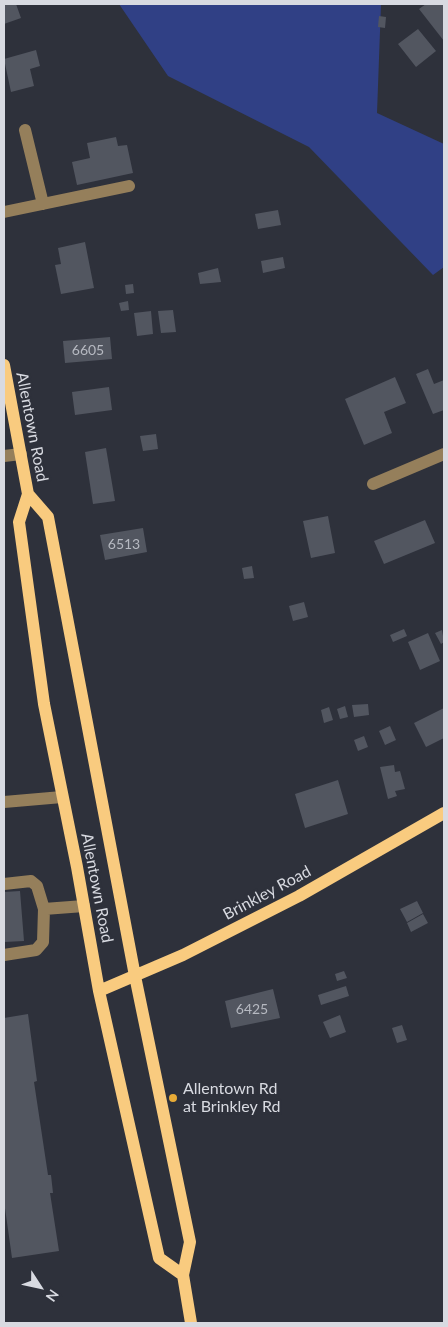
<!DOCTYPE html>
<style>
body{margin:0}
#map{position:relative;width:448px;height:1327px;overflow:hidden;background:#2e313b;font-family:Lato,sans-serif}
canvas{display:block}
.frame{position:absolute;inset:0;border:5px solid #d8dae1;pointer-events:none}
.north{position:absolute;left:15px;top:1262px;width:50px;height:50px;-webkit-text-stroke:4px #2e313b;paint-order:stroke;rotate:125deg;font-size:14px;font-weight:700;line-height:20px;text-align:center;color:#d8dae1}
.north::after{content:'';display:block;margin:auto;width:18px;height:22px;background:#d8dae1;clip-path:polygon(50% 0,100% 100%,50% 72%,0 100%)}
</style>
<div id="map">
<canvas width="448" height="1327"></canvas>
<div class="frame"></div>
<div class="north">N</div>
</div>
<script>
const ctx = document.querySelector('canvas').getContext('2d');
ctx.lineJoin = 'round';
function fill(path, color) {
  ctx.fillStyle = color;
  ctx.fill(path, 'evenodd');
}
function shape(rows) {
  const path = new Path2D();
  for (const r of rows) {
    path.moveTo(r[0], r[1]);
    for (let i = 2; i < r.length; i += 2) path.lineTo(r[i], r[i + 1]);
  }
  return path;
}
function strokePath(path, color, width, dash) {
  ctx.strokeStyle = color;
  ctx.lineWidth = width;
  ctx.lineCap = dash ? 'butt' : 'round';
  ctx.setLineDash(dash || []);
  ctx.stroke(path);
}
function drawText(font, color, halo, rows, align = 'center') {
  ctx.font = font + ' Lato,sans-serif';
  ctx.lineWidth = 5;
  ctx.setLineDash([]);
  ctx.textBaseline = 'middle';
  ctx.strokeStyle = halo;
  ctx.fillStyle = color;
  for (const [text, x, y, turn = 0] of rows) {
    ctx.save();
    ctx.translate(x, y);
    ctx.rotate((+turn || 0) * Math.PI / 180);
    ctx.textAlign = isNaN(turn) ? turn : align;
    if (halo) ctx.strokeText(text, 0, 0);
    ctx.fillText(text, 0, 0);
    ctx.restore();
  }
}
fill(shape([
 [119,4,381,4,377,113,444,144,444,267,433,275,309,147,168,76]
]), '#304085');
fill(shape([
 [4,4,16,4,21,18,4,24],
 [426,4,444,4,444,41,419,9],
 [379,16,386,17,385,28,378,27],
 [418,29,436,51,416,67,398,44],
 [36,50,40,66,30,69,34,86,11,92,4,59],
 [116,137,118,146,127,145,133,173,77,185,72,162,90,158,87,143],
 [278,210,281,225,258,229,255,214],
 [85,242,94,288,61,294,55,265,61,264,58,248],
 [283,257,285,268,263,273,261,261],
 [218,268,221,282,200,284,198,273],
 [133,284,134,293,126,294,125,285],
 [128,301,129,310,121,311,119,303],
 [173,310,176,332,161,333,158,311],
 [151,311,153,334,137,336,134,313],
 [110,337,112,359,65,363,63,341],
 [428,369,434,384,444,380,444,410,433,414,416,374],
 [395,377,406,403,384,412,392,433,364,445,345,399],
 [109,387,112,410,75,415,72,392],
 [156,434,158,449,143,451,140,436],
 [106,448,115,501,93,504,85,452],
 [328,516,335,553,311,558,303,521],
 [425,520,435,543,384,564,374,541],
 [143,528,147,552,105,560,100,535],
 [252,566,254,578,244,579,242,568],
 [304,602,308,617,293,621,289,606],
 [404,629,407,636,393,642,390,635],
 [442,630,444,642,441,644,435,633],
 [428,633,440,661,420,670,408,642],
 [368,704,369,715,354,717,352,705],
 [345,706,348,717,340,719,337,709],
 [329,707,333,720,324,723,321,710],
 [444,708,444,738,426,747,414,723],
 [390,726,396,740,385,745,379,731],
 [364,736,368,747,358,751,354,740],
 [394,765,395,772,400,771,405,789,395,791,397,796,388,799,380,767],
 [338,780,348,814,305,828,295,794],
 [20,891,24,941,4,942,4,892],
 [417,901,423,913,407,922,400,909],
 [423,914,428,923,411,932,407,923],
 [344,971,347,978,337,981,335,974],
 [346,986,349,996,321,1005,318,995],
 [273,989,280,1018,231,1028,225,1001],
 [28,1014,37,1081,34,1082,48,1175,51,1175,53,1193,50,1193,59,1251,12,1258,4,1201,4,1018],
 [340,1015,346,1032,330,1038,323,1022],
 [402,1025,407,1040,397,1043,392,1028]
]), '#525660');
strokePath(shape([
 [25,130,43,204],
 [4,212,129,186],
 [4,456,21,454],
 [373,484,444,454],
 [4,802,62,797],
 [4,884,31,881,37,886,44,909,43,942,36,950,4,955],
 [44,909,84,906]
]), '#957f5b', 12);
strokePath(shape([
 [4,365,28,494,19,522,44,704,77,867,99,991,159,1258,183,1275],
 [28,494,48,517,135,976,190,1242,183,1275,191,1323],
 [99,991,183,955,299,896,444,813]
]), '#f9cb7f', 12);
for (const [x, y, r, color] of [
 [173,1098,5,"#e8ab37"]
]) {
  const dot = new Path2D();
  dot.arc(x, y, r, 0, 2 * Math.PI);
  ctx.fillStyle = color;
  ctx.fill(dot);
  strokePath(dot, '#2e313b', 2);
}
drawText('14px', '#b6b9c1', null, [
 ["6605",88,350],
 ["6513",124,544],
 ["6425",252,1009]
]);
drawText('16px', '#d8dae1', '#2e313b', [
 ["Allentown Road",32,427,79],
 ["Allentown Road",97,888,79],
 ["Brinkley Road",267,893,-28]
]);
drawText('16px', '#d8dae1', '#2e313b', [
 ["Allentown Rd",183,1089],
 ["at Brinkley Rd",183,1107]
], 'left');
</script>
